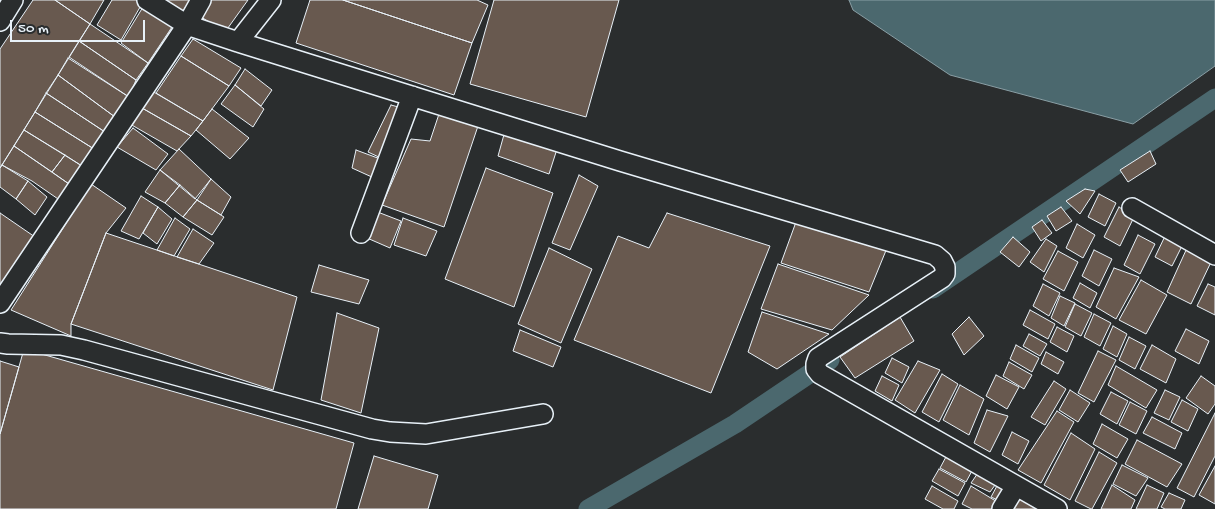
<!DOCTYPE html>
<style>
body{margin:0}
#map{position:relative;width:1215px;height:509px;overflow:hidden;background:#2a2d2e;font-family:"Gochi Hand",sans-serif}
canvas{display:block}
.scale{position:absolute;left:10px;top:20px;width:135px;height:22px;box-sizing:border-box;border:2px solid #e8f1f8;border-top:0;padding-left:6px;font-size:15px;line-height:18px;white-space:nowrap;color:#e8f1f8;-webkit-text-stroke:4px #2a2d2e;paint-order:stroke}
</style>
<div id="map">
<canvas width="1215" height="509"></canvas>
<div class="scale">50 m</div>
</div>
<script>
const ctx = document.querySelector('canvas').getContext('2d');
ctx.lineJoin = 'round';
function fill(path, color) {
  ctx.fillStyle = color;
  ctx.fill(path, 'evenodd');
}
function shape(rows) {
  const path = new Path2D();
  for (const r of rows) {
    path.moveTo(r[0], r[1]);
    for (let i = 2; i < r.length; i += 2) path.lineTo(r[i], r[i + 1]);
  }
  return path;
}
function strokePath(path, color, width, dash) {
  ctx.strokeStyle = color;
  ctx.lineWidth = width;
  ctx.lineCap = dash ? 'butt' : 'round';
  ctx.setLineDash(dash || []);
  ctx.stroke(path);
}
const water = shape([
 [849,0,1215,0,1215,66,1133,124,950,75,853,10,849,0]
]);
fill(water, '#4b686e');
strokePath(water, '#8a9fa5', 1);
strokePath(shape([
 [933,289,1215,98],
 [588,509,735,424,830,360]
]), '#4b686e', 19);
const building = shape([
 [33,0,55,0,90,24,0,168,0,49,33,0],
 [55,0,104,0,90,24,55,0],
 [112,0,140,0,143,2,121,40,97,25,112,0],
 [167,0,190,0,181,14,163,6,167,0],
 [208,0,248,0,225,32,198,15,208,0],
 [310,0,343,0,472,43,454,95,296,43,310,0],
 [343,0,477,0,488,5,472,43,343,0],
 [494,0,619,0,586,117,470,84,494,0],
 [143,7,174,24,148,63,121,43,143,7],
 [90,24,148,63,136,80,79,41,90,24],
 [193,39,241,68,229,86,181,56,193,39],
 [79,41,136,80,129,97,69,57,79,41],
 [181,56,229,86,203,121,156,93,181,56],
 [68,58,129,97,115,117,58,75,68,58],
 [245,69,272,90,261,106,235,85,245,69],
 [58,75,115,117,105,132,46,93,58,75],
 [235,85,264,109,253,127,221,104,235,85],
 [152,91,203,121,191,136,142,108,152,91],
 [46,93,105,132,94,149,35,112,46,93],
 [391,105,402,108,383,159,368,152,391,105],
 [142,108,191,136,177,151,130,124,142,108],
 [212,109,249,138,230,159,196,130,212,109],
 [440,111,479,123,444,227,382,205,411,139,430,141,440,111],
 [35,112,94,149,82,166,24,130,35,112],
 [133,128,168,154,156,170,117,147,133,128],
 [24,130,65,155,52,172,14,146,24,130],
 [505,131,558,146,549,174,498,156,505,131],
 [14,146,69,184,61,201,32,181,2,165,14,146],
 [179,149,211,179,195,199,160,170,179,149],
 [356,150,383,160,374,178,352,168,356,150],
 [1150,151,1156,164,1128,182,1120,170,1150,151],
 [65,155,82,166,69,184,52,172,65,155],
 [2,165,28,181,16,199,0,187,0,168,2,165],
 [486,168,553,193,514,307,445,279,486,168],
 [160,170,180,185,165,203,145,192,160,170],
 [579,175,598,186,570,250,552,243,579,175],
 [211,179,231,197,221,215,197,200,211,179],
 [28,181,47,197,35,215,16,199,28,181],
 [91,184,126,208,106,233,71,324,71,336,11,310,91,184],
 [180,185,197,200,183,217,165,203,180,185],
 [1085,189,1095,191,1080,214,1066,201,1085,189],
 [1099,194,1116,203,1105,226,1088,217,1099,194],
 [141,196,158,207,139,239,121,231,141,196],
 [197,200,224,217,212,235,183,217,197,200],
 [158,207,172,219,157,244,143,233,158,207],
 [1061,207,1072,221,1056,231,1047,216,1061,207],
 [1119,207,1134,217,1120,246,1104,237,1119,207],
 [375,211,401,221,390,248,367,238,375,211],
 [0,213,35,237,0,285,0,213],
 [667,213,770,246,711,393,574,340,618,236,649,248,667,213],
 [175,218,190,229,174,256,157,250,175,218],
 [403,218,437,231,426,256,394,245,403,218],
 [1042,220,1052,233,1041,241,1032,227,1042,220],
 [796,222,887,248,869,292,781,263,796,222],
 [1077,224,1095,235,1083,258,1066,248,1077,224],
 [193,229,214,243,199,264,177,257,193,229],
 [106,233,297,297,273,390,71,324,106,233],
 [1166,234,1183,244,1172,266,1155,257,1166,234],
 [1138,235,1155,244,1140,274,1124,265,1138,235],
 [1013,237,1030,252,1019,267,1000,252,1013,237],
 [1046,239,1057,246,1044,272,1030,262,1046,239],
 [549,248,592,269,561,343,518,324,549,248],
 [1187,248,1212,260,1191,304,1167,292,1187,248],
 [1094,250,1112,259,1099,286,1082,276,1094,250],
 [1058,251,1078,262,1064,291,1043,279,1058,251],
 [778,264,869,295,832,330,761,309,778,264],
 [319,265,369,280,359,304,311,292,319,265],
 [1114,268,1139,277,1116,319,1096,307,1114,268],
 [1141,280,1167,295,1146,334,1119,320,1141,280],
 [1080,283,1097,293,1090,308,1073,298,1080,283],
 [1043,284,1060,293,1049,316,1033,306,1043,284],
 [1208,284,1215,287,1215,315,1197,306,1208,284],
 [1060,296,1075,303,1064,326,1051,318,1060,296],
 [1075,304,1092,313,1081,336,1065,327,1075,304],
 [1030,310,1055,324,1048,339,1023,325,1030,310],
 [762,312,829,334,777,369,748,352,762,312],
 [337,313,379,328,361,413,321,400,337,313],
 [1094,314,1111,323,1100,346,1084,337,1094,314],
 [900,317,914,341,855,378,840,357,900,317],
 [969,317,984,336,964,355,952,334,969,317],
 [1113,326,1127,334,1117,357,1103,349,1113,326],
 [1057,327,1074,336,1067,352,1050,342,1057,327],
 [1186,329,1209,341,1199,364,1175,351,1186,329],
 [520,330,561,347,553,367,513,351,520,330],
 [1029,334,1047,344,1040,356,1023,346,1029,334],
 [1129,337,1146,346,1135,369,1119,360,1129,337],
 [1016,345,1039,358,1032,372,1010,359,1016,345],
 [1152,345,1176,359,1166,383,1140,369,1152,345],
 [24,349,354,443,336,509,0,509,0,434,24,349],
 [1098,351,1116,360,1094,402,1078,393,1098,351],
 [1046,352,1064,362,1058,374,1041,364,1046,352],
 [892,358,909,367,902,383,885,373,892,358],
 [0,361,19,367,0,434,0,361],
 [918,361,940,370,915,413,895,400,918,361],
 [1009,362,1032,375,1024,389,1003,376,1009,362],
 [1116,366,1157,390,1146,408,1108,385,1116,366],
 [942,374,958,384,939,422,922,412,942,374],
 [996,375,1019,387,1007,409,986,396,996,375],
 [882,376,899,385,892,401,875,391,882,376],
 [1201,376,1215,386,1215,404,1208,414,1186,398,1201,376],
 [1054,381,1066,389,1045,425,1031,417,1054,381],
 [960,385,984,399,969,435,943,420,960,385],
 [1070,390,1090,403,1078,422,1059,410,1070,390],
 [1165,390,1180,397,1169,420,1154,413,1165,390],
 [1111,392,1128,401,1117,424,1100,414,1111,392],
 [1182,400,1198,409,1188,431,1171,422,1182,400],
 [1130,402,1147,411,1136,434,1119,425,1130,402],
 [987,410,1008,416,990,452,974,443,987,410],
 [1057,411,1074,422,1041,483,1018,470,1057,411],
 [1215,413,1215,456,1194,497,1177,488,1215,413],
 [1152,417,1182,433,1175,449,1143,433,1152,417],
 [1102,424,1128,439,1117,458,1093,444,1102,424],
 [1012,432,1029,441,1018,464,1002,455,1012,432],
 [1071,433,1095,449,1070,500,1044,485,1071,433],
 [1137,440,1182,464,1167,487,1125,464,1137,440],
 [1099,452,1117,463,1092,509,1091,509,1075,501,1099,452],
 [947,455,973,469,966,482,940,468,947,455],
 [374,456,438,475,428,509,358,509,374,456],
 [1122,465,1148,478,1136,496,1113,484,1122,465],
 [1215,466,1215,504,1199,495,1215,466],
 [939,469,965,483,958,496,932,481,939,469],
 [980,470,998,481,990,492,971,483,980,470],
 [998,484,1009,491,1002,502,991,497,998,484],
 [1112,485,1135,500,1131,509,1101,509,1112,485],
 [1147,485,1164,493,1157,509,1136,509,1147,485],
 [932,486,958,501,954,509,943,509,925,499,932,486],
 [971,486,999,503,996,509,972,509,962,504,971,486],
 [1017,492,1043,509,1010,509,1017,492],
 [1169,493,1185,500,1181,509,1165,509,1161,507,1169,493]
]);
fill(building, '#68594f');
strokePath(building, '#e8f1f8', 1);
const minor = shape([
 [147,0,187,25,238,42,620,161,935,255,942,261,945,267,945,274,942,278,818,358,816,364,816,369,820,374,1057,509],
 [0,21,13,0],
 [238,42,271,0],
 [1132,208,1215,255],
 [361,233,412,96],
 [0,303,187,25,201,0],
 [0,343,8,344,61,345,84,350,372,429,390,432,426,434,543,414],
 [1002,509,1016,486]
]);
strokePath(minor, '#e8f1f8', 22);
strokePath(minor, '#2a2d2e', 19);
</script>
